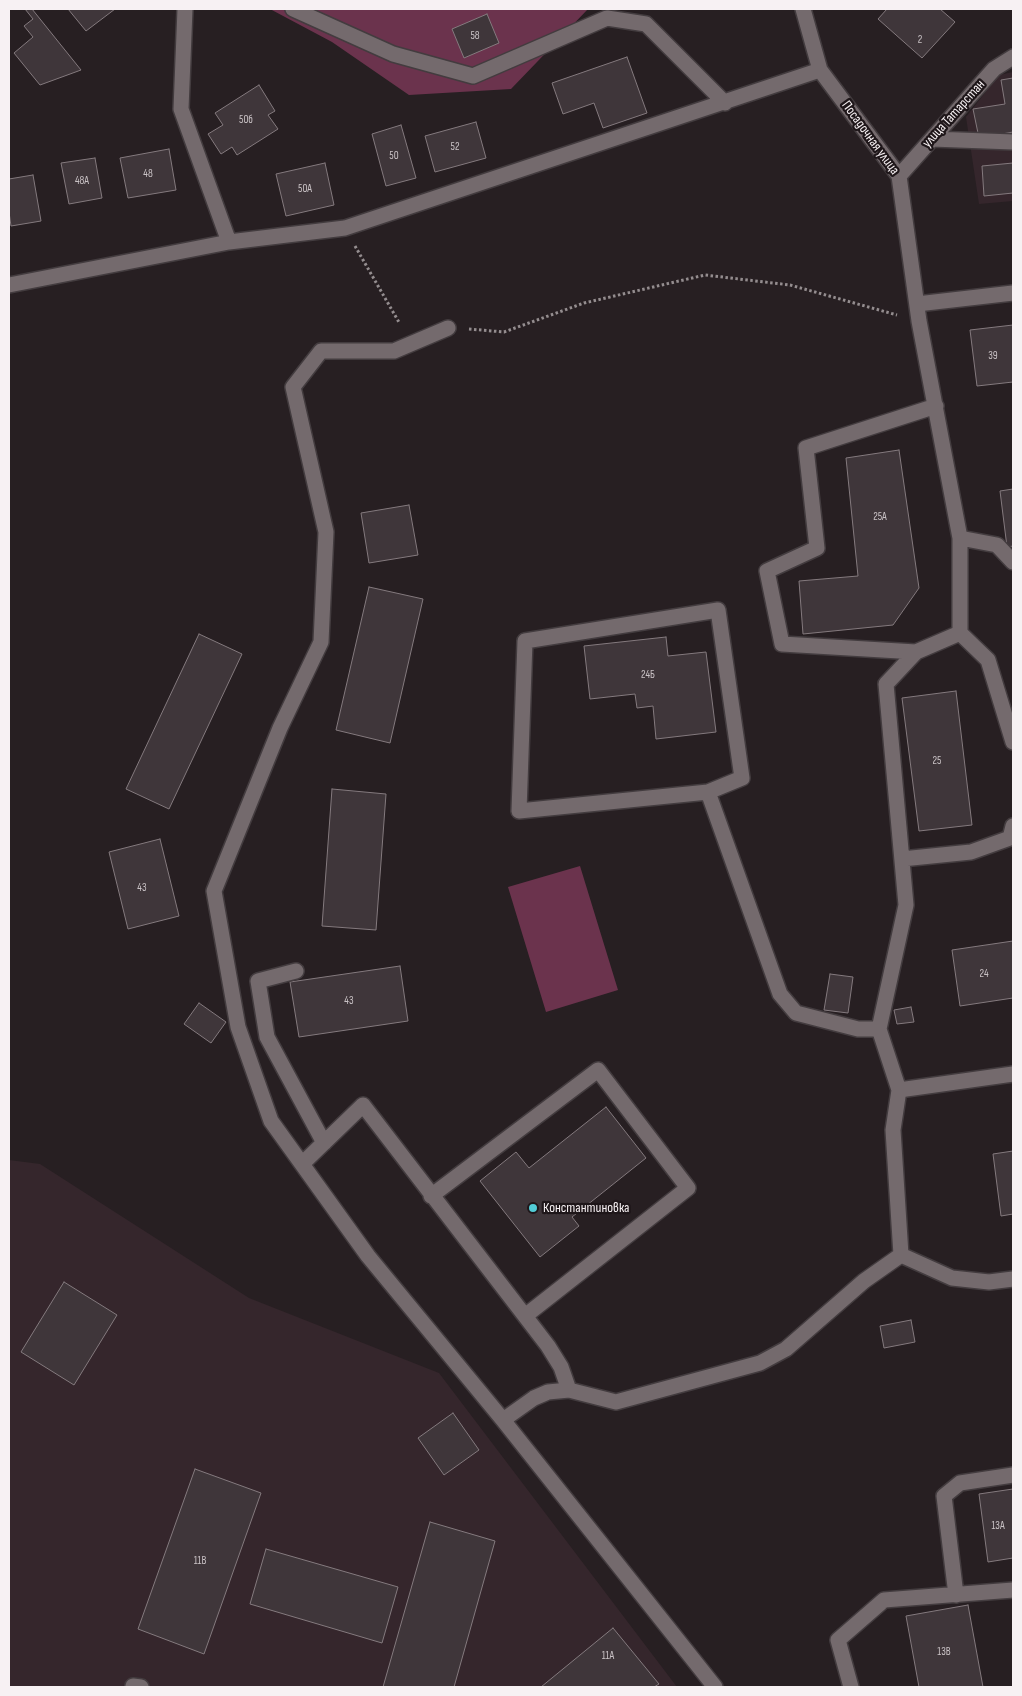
<!DOCTYPE html>
<meta charset="utf-8">
<style>
body{margin:0}
#map{position:relative;width:1022px;height:1696px;overflow:hidden;background:#271f22;font-family:"Sofia Sans Condensed",sans-serif}
canvas{display:block}
.frame{position:absolute;inset:0;border:10px solid #f7f1f3;pointer-events:none}
</style>
<div id="map">
<canvas width="1022" height="1696"></canvas>
<div class="frame"></div>
</div>
<script>
const ctx = document.querySelector('canvas').getContext('2d');
ctx.lineJoin = 'round';
function fill(path, color) {
  ctx.fillStyle = color;
  ctx.fill(path, 'evenodd');
}
function shape(rows) {
  const path = new Path2D();
  for (const r of rows) {
    path.moveTo(r[0], r[1]);
    for (let i = 2; i < r.length; i += 2) path.lineTo(r[i], r[i + 1]);
  }
  return path;
}
function strokePath(path, color, width, dash) {
  ctx.strokeStyle = color;
  ctx.lineWidth = width;
  ctx.lineCap = dash ? 'butt' : 'round';
  ctx.setLineDash(dash || []);
  ctx.stroke(path);
}
function drawText(font, color, halo, rows, align = 'center') {
  ctx.font = font + ' "Sofia Sans Condensed",sans-serif';
  ctx.lineWidth = 4.5;
  ctx.setLineDash([]);
  ctx.textBaseline = 'middle';
  ctx.strokeStyle = halo;
  ctx.fillStyle = color;
  for (const [text, x, y, turn = 0] of rows) {
    ctx.save();
    ctx.translate(x, y);
    ctx.rotate((+turn || 0) * Math.PI / 180);
    ctx.textAlign = isNaN(turn) ? turn : align;
    if (halo) ctx.strokeText(text, 0, 0);
    ctx.fillText(text, 0, 0);
    ctx.restore();
  }
}
fill(shape([
 [1013,72,1013,201,979,204,966,117,999,75],
 [9,1160,40,1164,249,1298,439,1373,677,1687,9,1687]
]), '#35262c');
fill(shape([
 [270,9,588,9,511,89,409,95,332,42],
 [580,866,618,990,546,1012,508,887]
]), '#6b334d');
const building = shape([
 [25,9,32,9,81,70,40,85,14,53,33,37,24,26,33,19,25,9],
 [68,9,115,9,86,31,68,9],
 [887,9,940,9,955,22,922,58,878,19,887,9],
 [487,14,499,43,464,58,452,29,487,14],
 [627,57,647,113,603,128,594,103,563,114,552,83,627,57],
 [1013,78,1013,132,979,138,973,109,1005,104,1001,80,1013,78],
 [259,85,275,111,268,115,278,129,237,155,232,147,221,154,208,134,223,125,215,113,259,85],
 [476,122,486,158,435,172,425,136,476,122],
 [401,125,416,178,386,186,372,134,401,125],
 [169,149,176,190,128,198,120,158,169,149],
 [95,158,102,198,69,204,61,163,95,158],
 [325,163,334,205,286,216,276,174,325,163],
 [1013,163,1013,193,984,196,982,166,1013,163],
 [33,175,41,221,11,226,9,212,9,179,33,175],
 [1013,325,1013,382,977,386,970,330,1013,325],
 [899,450,919,588,893,625,803,634,799,581,858,576,846,458,899,450],
 [1013,489,1013,546,1007,547,1000,491,1013,489],
 [409,505,418,555,369,563,361,513,409,505],
 [369,587,423,599,390,743,336,730,369,587],
 [199,634,242,654,169,809,126,789,199,634],
 [666,637,668,656,706,652,716,732,656,739,653,706,637,708,635,694,590,699,584,646,666,637],
 [956,691,972,825,919,831,902,698,956,691],
 [332,789,386,794,376,930,322,926,332,789],
 [160,839,179,916,128,929,109,852,160,839],
 [1013,941,1013,998,960,1006,952,950,1013,941],
 [400,966,408,1021,299,1037,290,982,400,966],
 [830,974,853,977,848,1013,824,1010,830,974],
 [199,1003,226,1022,211,1043,184,1024,199,1003],
 [911,1007,914,1022,897,1024,894,1010,911,1007],
 [606,1107,646,1158,572,1217,579,1226,540,1257,480,1181,516,1152,529,1168,606,1107],
 [1013,1151,1013,1214,1001,1216,993,1154,1013,1151],
 [64,1282,117,1315,74,1385,21,1352,64,1282],
 [911,1320,915,1342,884,1348,880,1326,911,1320],
 [453,1413,479,1450,444,1475,418,1438,453,1413],
 [195,1469,261,1493,204,1654,138,1629,195,1469],
 [1013,1489,1013,1558,988,1562,979,1494,1013,1489],
 [430,1522,495,1541,454,1687,383,1687,430,1522],
 [266,1549,398,1587,382,1643,250,1604,266,1549],
 [968,1605,983,1687,919,1687,906,1616,968,1605],
 [613,1628,659,1684,654,1687,541,1687,613,1628]
]);
fill(building, '#3f363a');
strokePath(building, '#847a7e', 1);
const minor = shape([
 [185,9,181,109,229,242],
 [293,9,393,54,473,76,607,18,646,24,725,103],
 [803,9,820,70,899,176,919,321,960,538,960,633,988,660,1013,742],
 [932,139,1013,142],
 [899,176,994,69,1013,57],
 [9,285,229,242,345,228,820,70],
 [917,304,1013,293],
 [448,328,394,351,321,351,293,387,326,532,321,642,280,728,214,891,238,1027,271,1121,368,1256,503,1420,715,1687],
 [960,538,997,545,1013,562],
 [718,610,742,778,708,792,519,811,525,641,718,610],
 [916,652,782,644,767,571,817,548,806,448,936,406],
 [708,792,780,994,796,1013,858,1029,879,1029],
 [902,859,971,852,1010,838,1013,826],
 [296,971,258,981,267,1037,324,1143],
 [899,1090,1013,1074],
 [302,1164,363,1105,548,1346,561,1367,569,1390],
 [431,1196,598,1070,688,1188,525,1316],
 [901,1255,893,1130,899,1090,879,1029,906,905,886,684,916,652,960,633],
 [901,1255,952,1278,989,1282,1013,1279],
 [503,1420,534,1398,548,1392,569,1390,616,1402,760,1363,786,1349,864,1281,901,1255],
 [956,1595,944,1496,960,1483,1013,1475],
 [133,1686,141,1687],
 [851,1687,838,1640,884,1600,1013,1590]
]);
strokePath(minor, '#433c3f', 18);
strokePath(shape([
 [355,246,400,324],
 [469,329,504,332,584,303,705,275,790,285,897,315]
]), '#948d8f', 3, [2.5, 2.5]);
strokePath(minor, '#746a6d', 15);
for (const [x, y, r, color] of [
 [533,1208,5,"#52ccd6"]
]) {
  const dot = new Path2D();
  dot.arc(x, y, r, 0, 2 * Math.PI);
  ctx.fillStyle = color;
  ctx.fill(dot);
  strokePath(dot, '#1e1619', 2);
}
drawText('11px', '#c9c2c5', null, [
 ["58",475,36],
 ["2",920,40],
 ["50б",246,120],
 ["52",455,147],
 ["50",394,156],
 ["48",148,174],
 ["48А",82,181],
 ["50А",305,189],
 ["39",993,356],
 ["25А",880,517],
 ["24Б",648,675],
 ["25",937,761],
 ["43",142,888],
 ["24",984,974],
 ["43",349,1001],
 ["13А",998,1526],
 ["11В",200,1561],
 ["13В",944,1652],
 ["11А",608,1656]
]);
drawText('14px', '#f7f1f3', '#1e1619', [
 ["улица Татарстан",954,114,-48],
 ["Посадочная улица",870,138,54]
]);
drawText('14px', '#f7f1f3', '#1e1619', [
 ["Константиновка",543,1208]
], 'left');
</script>
